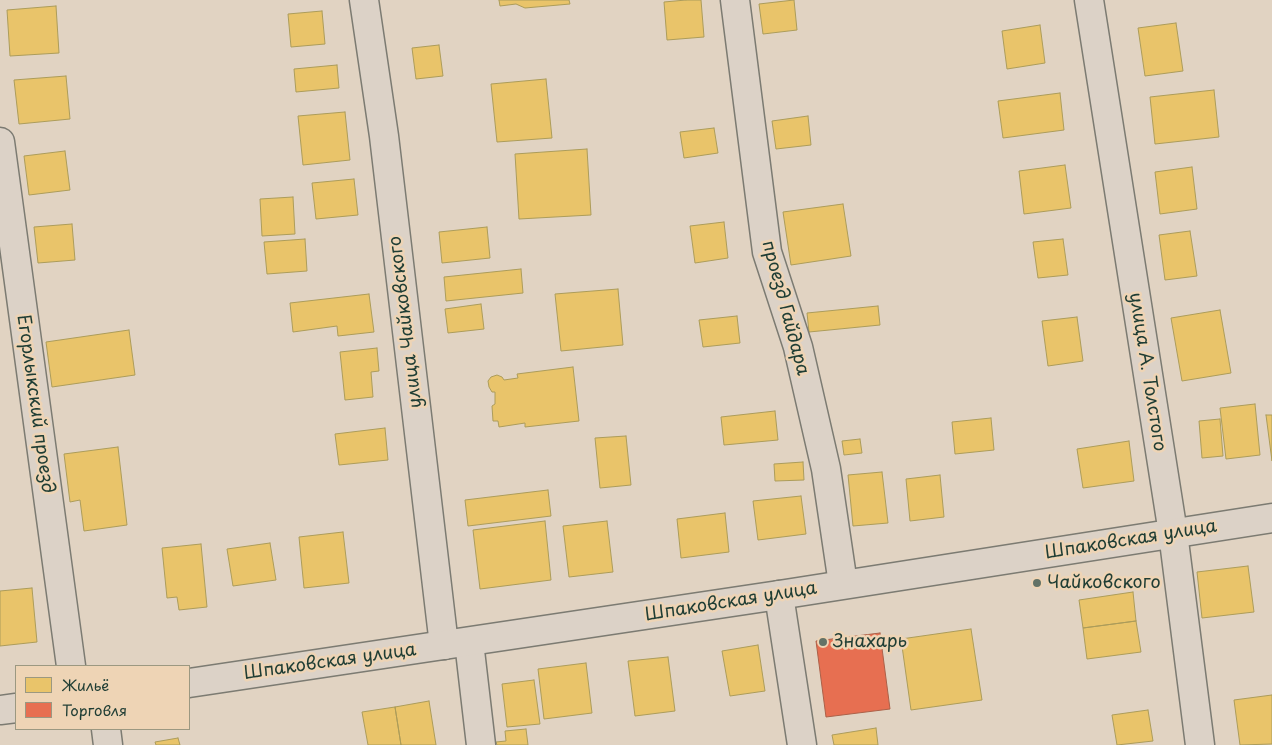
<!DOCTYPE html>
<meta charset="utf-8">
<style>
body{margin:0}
#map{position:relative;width:1272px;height:745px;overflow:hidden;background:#e1d3c2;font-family:"Playpen Sans",sans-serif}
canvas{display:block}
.legend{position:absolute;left:15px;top:665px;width:175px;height:65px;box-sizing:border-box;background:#eed4b5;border:1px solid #9b9881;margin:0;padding:6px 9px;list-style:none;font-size:15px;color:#1f3d34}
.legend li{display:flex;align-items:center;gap:10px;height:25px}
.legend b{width:25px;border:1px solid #9b9881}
</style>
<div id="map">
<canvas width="1272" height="745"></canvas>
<ul class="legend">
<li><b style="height:14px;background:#e9c46a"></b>Жильё</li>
<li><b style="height:14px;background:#e76f51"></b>Торговля</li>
</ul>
</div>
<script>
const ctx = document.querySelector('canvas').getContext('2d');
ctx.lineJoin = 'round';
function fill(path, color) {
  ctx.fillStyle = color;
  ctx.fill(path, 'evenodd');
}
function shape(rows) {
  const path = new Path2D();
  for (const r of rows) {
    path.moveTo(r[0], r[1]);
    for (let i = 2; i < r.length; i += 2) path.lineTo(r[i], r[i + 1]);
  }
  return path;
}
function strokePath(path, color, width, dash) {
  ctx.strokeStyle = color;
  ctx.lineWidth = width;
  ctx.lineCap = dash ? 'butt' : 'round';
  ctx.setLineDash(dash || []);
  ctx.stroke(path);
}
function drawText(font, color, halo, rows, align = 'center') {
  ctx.font = font + ' "Playpen Sans",sans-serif';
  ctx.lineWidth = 5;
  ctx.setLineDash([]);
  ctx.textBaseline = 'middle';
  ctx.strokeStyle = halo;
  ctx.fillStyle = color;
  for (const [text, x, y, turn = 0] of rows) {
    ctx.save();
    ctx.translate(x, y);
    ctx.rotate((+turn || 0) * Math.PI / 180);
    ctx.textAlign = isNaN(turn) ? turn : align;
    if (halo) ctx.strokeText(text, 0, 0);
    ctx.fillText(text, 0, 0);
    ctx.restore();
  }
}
const homes = shape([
 [499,0,569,0,570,4,525,8,516,4,500,6,499,0],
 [686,0,701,0,704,37,667,40,664,2,686,0],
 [794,0,797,30,763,34,759,4,794,0],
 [56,6,59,53,10,56,7,10,56,6],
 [322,11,325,44,291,47,288,14,322,11],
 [1176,23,1183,71,1145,76,1138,28,1176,23],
 [1040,25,1045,63,1007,69,1002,31,1040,25],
 [439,45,443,76,416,79,412,48,439,45],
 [337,65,339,88,296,92,294,69,337,65],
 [66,76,70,119,19,124,14,80,66,76],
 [546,79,552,138,497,142,491,84,546,79],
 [1214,90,1219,137,1155,144,1150,97,1214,90],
 [1060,93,1064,130,1003,138,998,101,1060,93],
 [345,112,350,160,303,165,298,116,345,112],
 [808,116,811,145,776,149,772,121,808,116],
 [714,128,718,153,684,158,680,132,714,128],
 [587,149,591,215,519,219,515,154,587,149],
 [65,151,70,190,29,195,24,156,65,151],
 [1065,165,1071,208,1024,214,1019,171,1065,165],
 [1192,167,1197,209,1160,214,1155,172,1192,167],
 [354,179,358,215,316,219,312,183,354,179],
 [293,197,295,234,262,236,260,199,293,197],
 [843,204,851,256,791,265,783,212,843,204],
 [724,222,728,258,695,263,690,226,724,222],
 [72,224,75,260,38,263,34,227,72,224],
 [487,227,490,258,442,263,439,232,487,227],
 [1190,231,1197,276,1165,280,1159,235,1190,231],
 [305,239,307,271,267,274,264,242,305,239],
 [1063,239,1068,275,1038,278,1033,242,1063,239],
 [521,269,523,293,446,301,444,277,521,269],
 [618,289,623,345,561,351,555,294,618,289],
 [369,294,374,332,338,336,337,326,293,332,290,303,369,294],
 [481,304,484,329,448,333,445,309,481,304],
 [878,306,880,325,809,332,807,313,878,306],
 [1220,310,1231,373,1182,381,1171,318,1220,310],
 [737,316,740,343,703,347,699,320,737,316],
 [1077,317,1083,361,1048,366,1042,321,1077,317],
 [129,330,135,375,52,387,46,342,129,330],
 [377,348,379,371,371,372,373,397,345,400,340,352,377,348],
 [573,367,579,421,525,427,525,423,499,427,498,421,493,421,492,406,495,404,495,392,492,392,489,387,488,381,491,377,497,375,502,377,504,380,518,378,517,374,573,367],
 [1255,404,1260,455,1226,459,1220,408,1255,404],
 [775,411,778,440,724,445,721,417,775,411],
 [1266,415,1272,415,1272,461,1266,415],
 [991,418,994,450,955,454,952,422,991,418],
 [1220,419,1223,456,1202,458,1199,421,1220,419],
 [385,428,388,460,339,465,335,434,385,428],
 [626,436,631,485,600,488,595,438,626,436],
 [860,439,862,453,844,455,842,441,860,439],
 [1129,441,1134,481,1083,488,1077,449,1129,441],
 [118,447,127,525,84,531,80,500,70,502,64,454,118,447],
 [803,462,804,480,775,481,774,464,803,462],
 [882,472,888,523,853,526,848,475,882,472],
 [940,475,944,517,910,521,906,479,940,475],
 [548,490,551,516,468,526,465,500,548,490],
 [801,496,806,534,758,540,753,501,801,496],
 [725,513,729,552,681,558,677,519,725,513],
 [545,521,551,580,480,589,473,530,545,521],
 [607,521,613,572,569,577,563,526,607,521],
 [343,532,349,583,304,588,299,537,343,532],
 [270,543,276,580,233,586,227,549,270,543],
 [201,544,207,607,179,610,177,597,167,598,162,548,201,544],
 [1248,566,1254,612,1202,618,1197,572,1248,566],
 [32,588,37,642,0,646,0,591,32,588],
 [1133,592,1136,621,1083,628,1079,600,1133,592],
 [1136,621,1141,652,1087,659,1083,628,1136,621],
 [971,629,982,700,911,710,901,639,971,629],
 [758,645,765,691,730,696,722,651,758,645],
 [668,657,675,711,635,716,628,661,668,657],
 [586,663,592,713,544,719,538,669,586,663],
 [534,680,540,724,507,727,502,684,534,680],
 [1272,695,1272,744,1240,745,1234,700,1272,695],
 [429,701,436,745,401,745,395,707,429,701],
 [395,707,401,745,368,745,362,712,395,707],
 [1148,710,1153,741,1117,745,1112,715,1148,710],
 [876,728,878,745,834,745,832,735,876,728],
 [526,729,528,745,497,745,496,742,506,741,505,731,526,729],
 [178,738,180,745,156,745,155,742,178,738]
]);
fill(homes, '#e9c46a');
strokePath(homes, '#ac9c5a', 1);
const shops = shape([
 [880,633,890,709,826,717,816,641,880,633]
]);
fill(shops, '#e76f51');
strokePath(shops, '#ab6048', 1);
const minor = shape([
 [364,0,384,136,444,645],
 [735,0,767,252,798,347,826,469,843,584],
 [1089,0,1173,533,1200,745],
 [0,142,71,666],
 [779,595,802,745],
 [469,642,481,745],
 [106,729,108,745]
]);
const secondary = shape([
 [189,683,779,595,1272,518],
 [0,710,16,708]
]);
strokePath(minor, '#7c7b72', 31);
strokePath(secondary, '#7c7b72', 31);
strokePath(minor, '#dcd2c7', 28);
strokePath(secondary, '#dcd2c7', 28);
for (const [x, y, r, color] of [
 [1037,583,5,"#637266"],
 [823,642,5,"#637266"]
]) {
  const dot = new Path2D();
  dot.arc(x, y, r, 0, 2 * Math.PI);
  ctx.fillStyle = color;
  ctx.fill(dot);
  strokePath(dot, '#eed4b5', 2);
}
drawText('18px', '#1f3d34', '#eed4b5', [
 ["проезд Гайдара",785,308,75],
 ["улица Чайковского",406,322,-97],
 ["улица А. Толстого",1147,372,81],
 ["Егорлыкский проезд",35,404,82],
 ["Шпаковская улица",1131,540,-9],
 ["Шпаковская улица",731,602,-9],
 ["Шпаковская улица",330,662,-8]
]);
drawText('18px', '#1f3d34', '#eed4b5', [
 ["Чайковского",1047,583],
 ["Знахарь",833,642]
], 'left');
</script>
